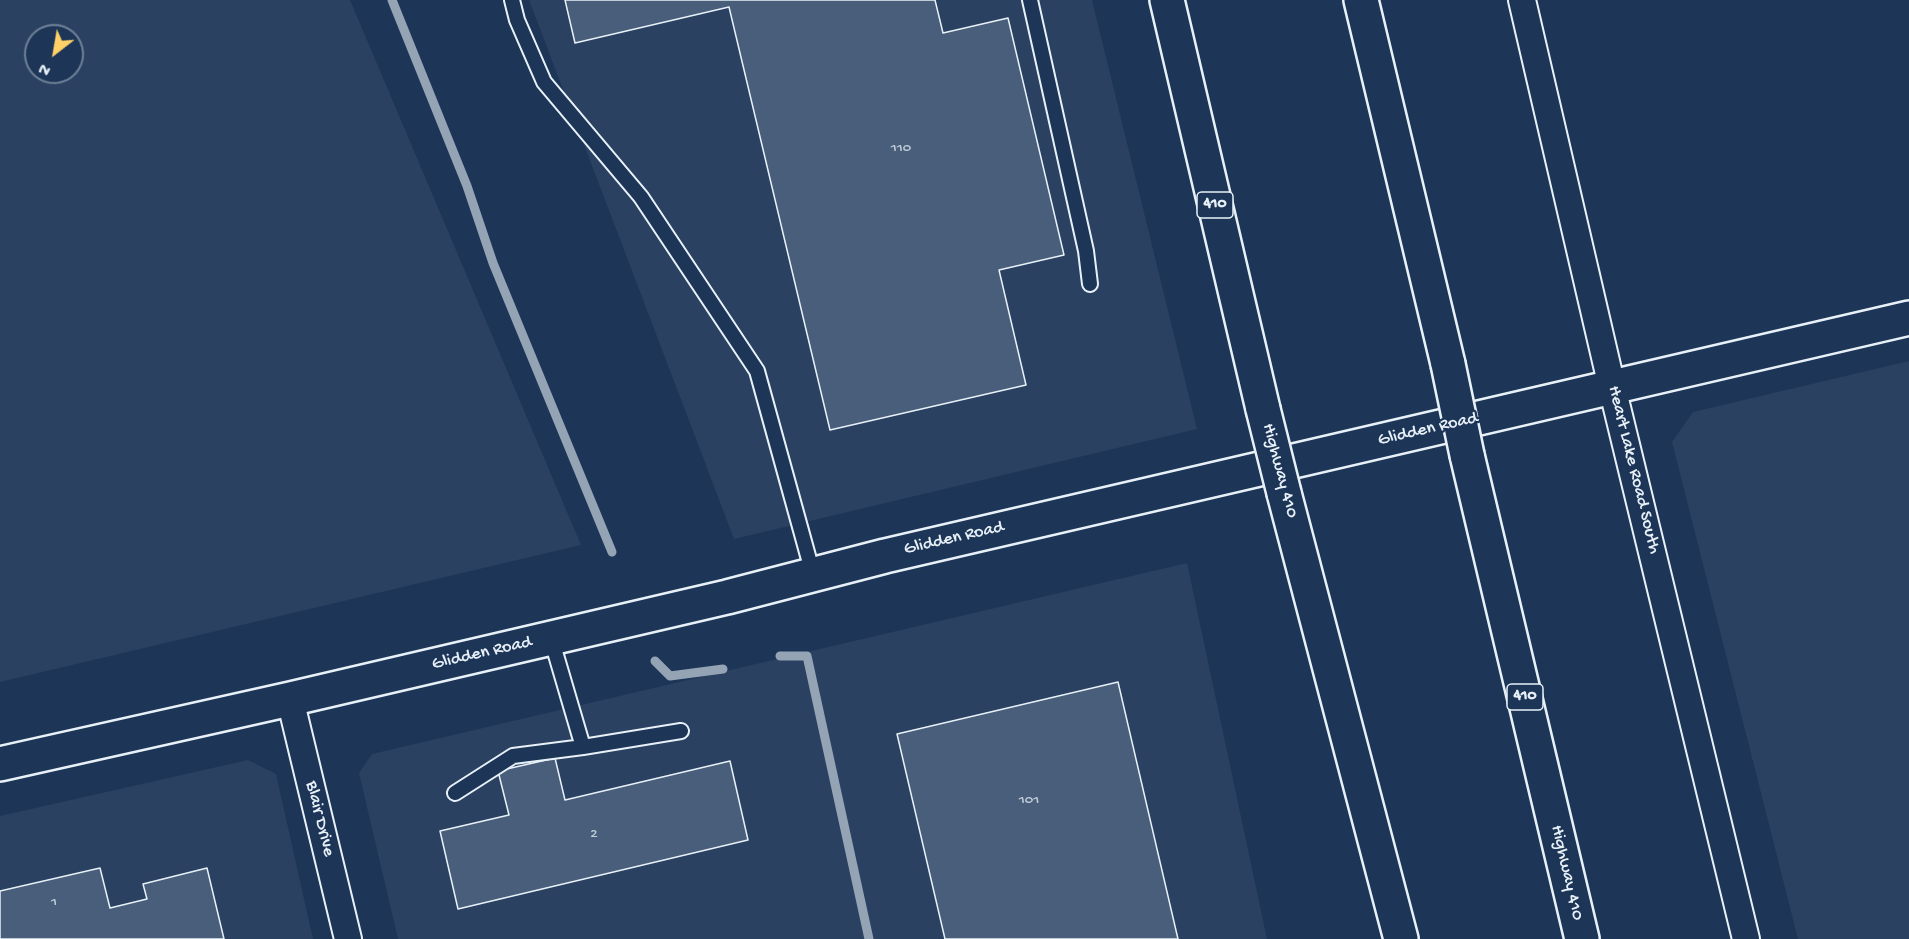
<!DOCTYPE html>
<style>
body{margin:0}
#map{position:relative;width:1909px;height:939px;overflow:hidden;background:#1d3557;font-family:"Gochi Hand",sans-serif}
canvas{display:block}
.north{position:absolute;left:24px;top:24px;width:60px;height:60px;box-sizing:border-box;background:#1d3557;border:2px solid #6e8097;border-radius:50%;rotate:211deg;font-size:16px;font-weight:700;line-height:24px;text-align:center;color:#e8f1f8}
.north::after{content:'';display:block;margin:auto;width:21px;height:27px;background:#ffd166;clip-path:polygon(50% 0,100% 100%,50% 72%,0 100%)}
</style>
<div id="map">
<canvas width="1909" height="939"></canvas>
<div class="north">N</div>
</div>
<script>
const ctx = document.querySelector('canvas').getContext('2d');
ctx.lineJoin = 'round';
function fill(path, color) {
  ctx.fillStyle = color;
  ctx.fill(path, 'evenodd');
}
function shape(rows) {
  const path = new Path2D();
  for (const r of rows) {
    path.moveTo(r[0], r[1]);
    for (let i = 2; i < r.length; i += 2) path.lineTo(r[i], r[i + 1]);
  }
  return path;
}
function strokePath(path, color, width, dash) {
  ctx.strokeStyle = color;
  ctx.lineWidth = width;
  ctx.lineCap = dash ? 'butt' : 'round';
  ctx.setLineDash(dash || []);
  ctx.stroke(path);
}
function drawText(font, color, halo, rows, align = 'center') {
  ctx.font = font + ' "Gochi Hand",sans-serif';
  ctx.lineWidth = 4.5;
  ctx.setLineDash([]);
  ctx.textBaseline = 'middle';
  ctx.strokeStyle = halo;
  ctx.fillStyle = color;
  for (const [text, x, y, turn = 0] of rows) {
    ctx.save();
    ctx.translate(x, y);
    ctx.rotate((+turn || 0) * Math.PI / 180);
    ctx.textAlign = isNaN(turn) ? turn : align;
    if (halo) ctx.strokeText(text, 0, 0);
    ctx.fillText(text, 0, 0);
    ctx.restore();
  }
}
fill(shape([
 [0,0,350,0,581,545,0,682],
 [36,36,72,36,72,72,36,72],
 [529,0,1092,0,1197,429,734,539],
 [1909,361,1909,939,1798,939,1672,442,1693,412],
 [1187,563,1267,939,398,939,359,773,372,754],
 [248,760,276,774,313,939,0,939,0,816]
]), '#2a4162');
strokePath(shape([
 [392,0,467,186,493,263,612,552],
 [780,656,807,656,869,939],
 [655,661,670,676,723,669]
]), '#95a4b5', 9);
const building = shape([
 [565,0,935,0,943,33,1008,18,1064,255,999,270,1026,385,830,430,729,7,575,43,565,0],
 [1118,682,1178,939,945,939,897,734,1118,682],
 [555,758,565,800,730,761,748,840,458,909,440,831,509,815,498,771,555,758],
 [100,868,110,908,147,899,143,884,207,868,224,939,0,939,0,891,100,868]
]);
fill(building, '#495e7a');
strokePath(building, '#e8f1f8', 1.5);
const lane = shape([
 [512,0,517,20,544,82,641,197,757,371,813,574],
 [1030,0,1086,251,1090,284],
 [551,638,583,747,681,731],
 [455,793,513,756,583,747]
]);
const street = shape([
 [1522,0,1612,387,1746,939],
 [290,699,348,939]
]);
const secondary = shape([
 [0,764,290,699,727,597,885,556,1909,318]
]);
const highway = shape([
 [1167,0,1263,409],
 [1361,0,1448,364],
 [1467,455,1582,939],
 [1284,493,1401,939]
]);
strokePath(lane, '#e8f1f8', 18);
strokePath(street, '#e8f1f8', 30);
strokePath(secondary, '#e8f1f8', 38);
strokePath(highway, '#e8f1f8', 38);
strokePath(lane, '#1d3557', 14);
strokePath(street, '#1d3557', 26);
strokePath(secondary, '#1d3557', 33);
strokePath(highway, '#1d3557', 33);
const highwayBridge = shape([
 [1448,364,1467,455],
 [1263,409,1284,493]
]);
strokePath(highwayBridge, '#e8f1f8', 38, []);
strokePath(highwayBridge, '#1d3557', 33);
drawText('15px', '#c0ccd8', null, [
 ["110",901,149],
 ["101",1029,801],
 ["2",594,835],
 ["1",54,903]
]);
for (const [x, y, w] of [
 [1215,205,36],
 [1525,697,36]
]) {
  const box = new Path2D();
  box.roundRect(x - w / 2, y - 13, w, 26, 4.5);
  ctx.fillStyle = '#1d3557';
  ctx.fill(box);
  strokePath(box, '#e8f1f8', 1.5);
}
drawText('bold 16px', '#e8f1f8', null, [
 ["410",1215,205],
 ["410",1525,697]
]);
drawText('18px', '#e8f1f8', '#1d3557', [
 ["Glidden Road",1428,430,-13],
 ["Heart Lake Road South",1633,470,76],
 ["Highway 410",1279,471,75],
 ["Glidden Road",954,539,-13],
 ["Glidden Road",482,654,-13],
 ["Blair Drive",319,819,76],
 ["Highway 410",1566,873,77]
]);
</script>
